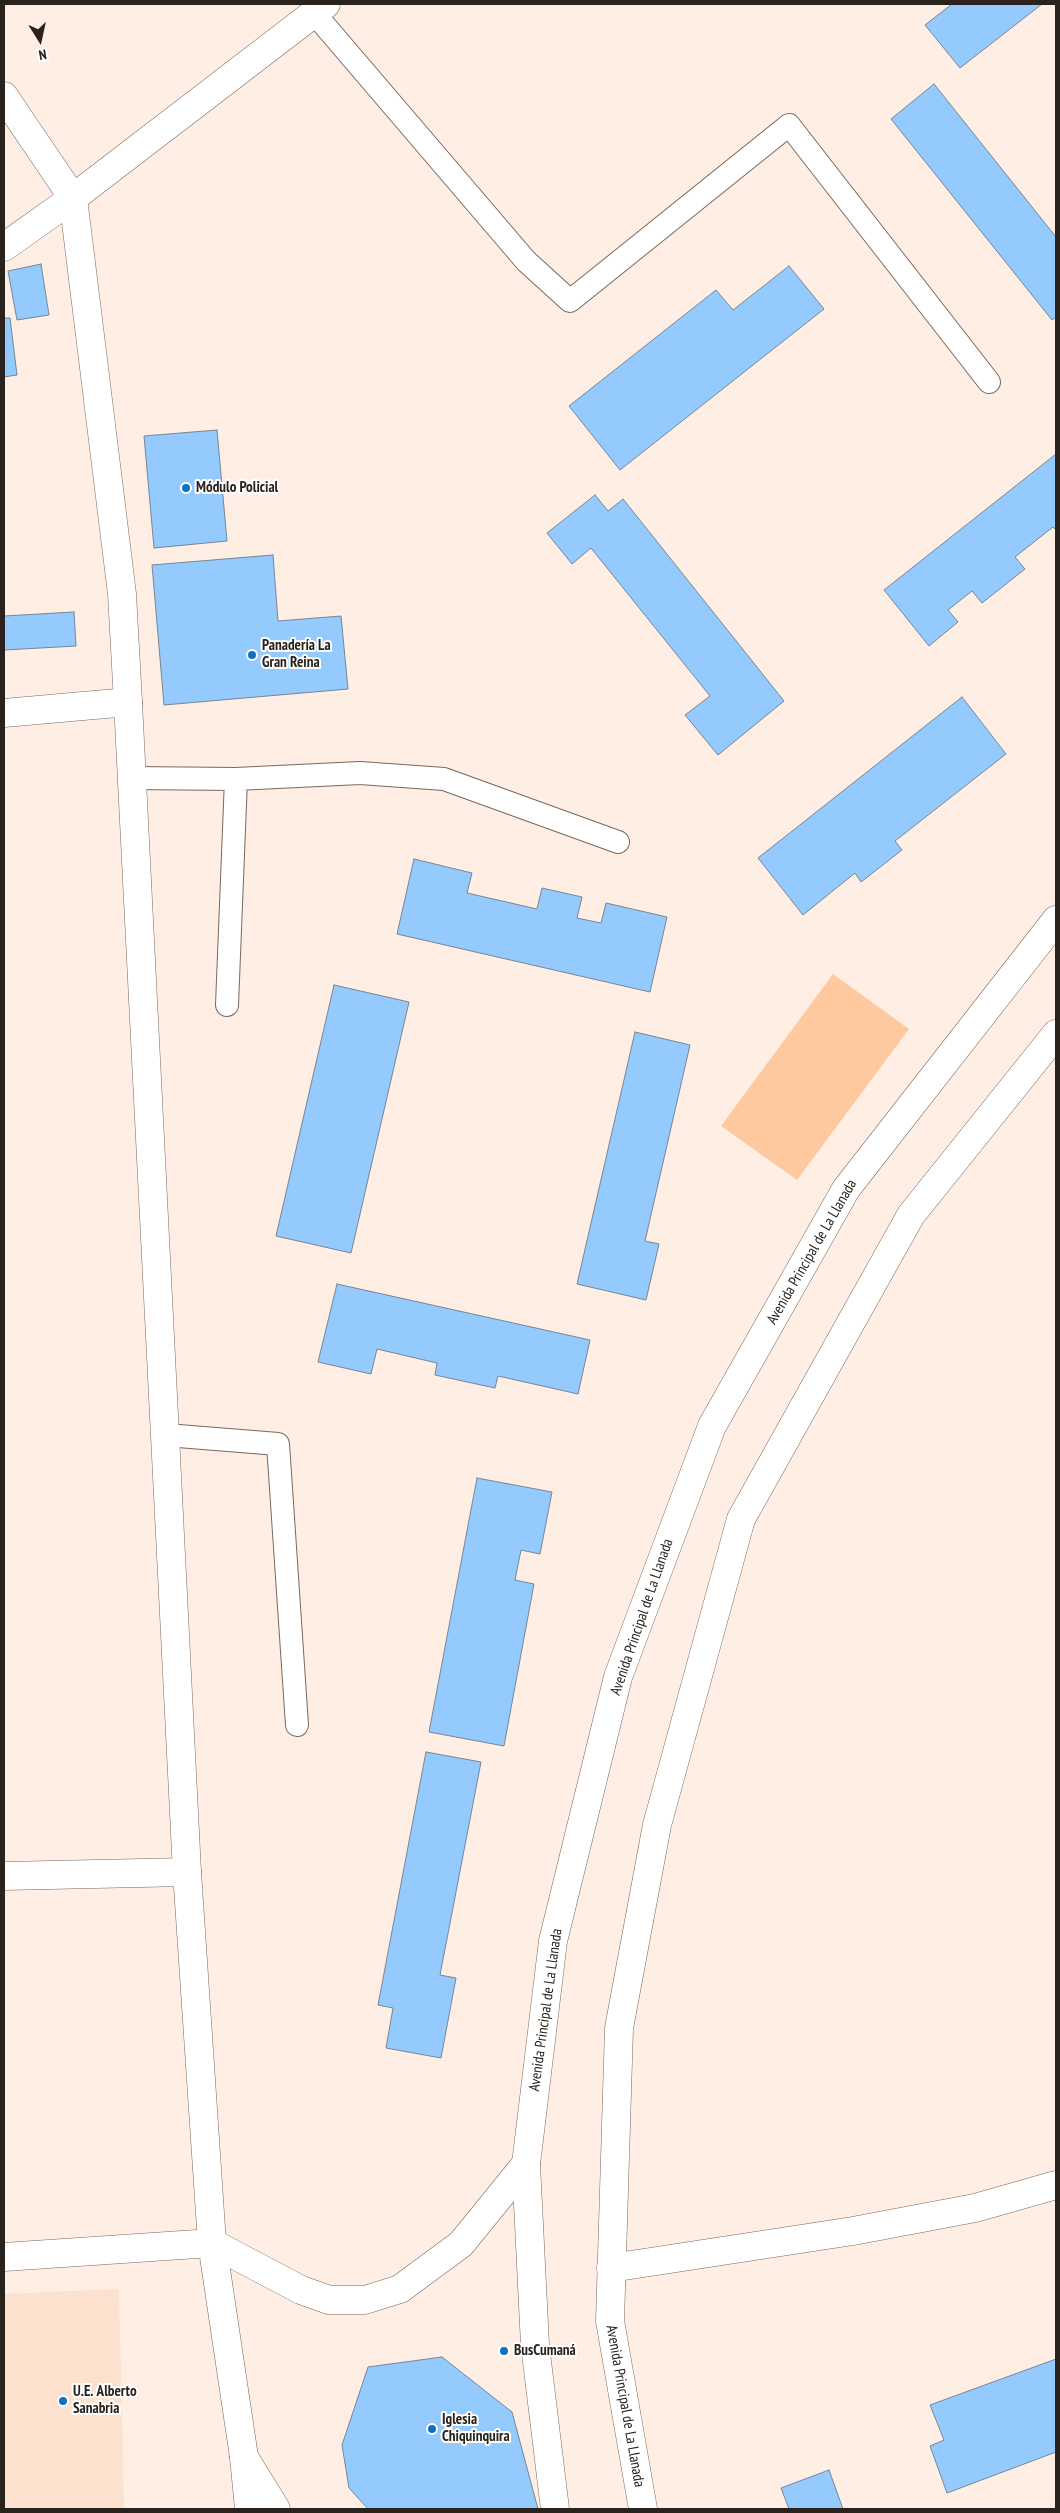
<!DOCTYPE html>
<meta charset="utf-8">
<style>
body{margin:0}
#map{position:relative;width:1060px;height:2513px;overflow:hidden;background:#feeee3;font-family:"PT Sans Narrow",sans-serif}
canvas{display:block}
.frame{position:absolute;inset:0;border:5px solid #29221d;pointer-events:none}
.north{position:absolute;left:15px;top:15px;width:50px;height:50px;-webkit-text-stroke:4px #fff;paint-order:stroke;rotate:170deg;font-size:14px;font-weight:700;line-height:20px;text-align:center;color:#29221d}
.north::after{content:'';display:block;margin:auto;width:18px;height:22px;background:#29221d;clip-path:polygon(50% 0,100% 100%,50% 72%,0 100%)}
</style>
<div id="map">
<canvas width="1060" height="2513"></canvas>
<div class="frame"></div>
<div class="north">N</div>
</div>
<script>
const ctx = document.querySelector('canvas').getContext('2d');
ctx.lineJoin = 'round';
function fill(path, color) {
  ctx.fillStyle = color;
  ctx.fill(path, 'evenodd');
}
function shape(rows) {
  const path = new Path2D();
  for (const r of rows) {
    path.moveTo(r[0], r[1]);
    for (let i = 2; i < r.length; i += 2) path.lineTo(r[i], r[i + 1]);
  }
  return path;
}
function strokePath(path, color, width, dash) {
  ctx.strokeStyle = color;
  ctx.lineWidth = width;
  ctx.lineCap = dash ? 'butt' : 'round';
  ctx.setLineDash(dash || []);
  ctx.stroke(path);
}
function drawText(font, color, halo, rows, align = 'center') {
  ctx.font = font + ' "PT Sans Narrow",sans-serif';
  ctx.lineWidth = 4;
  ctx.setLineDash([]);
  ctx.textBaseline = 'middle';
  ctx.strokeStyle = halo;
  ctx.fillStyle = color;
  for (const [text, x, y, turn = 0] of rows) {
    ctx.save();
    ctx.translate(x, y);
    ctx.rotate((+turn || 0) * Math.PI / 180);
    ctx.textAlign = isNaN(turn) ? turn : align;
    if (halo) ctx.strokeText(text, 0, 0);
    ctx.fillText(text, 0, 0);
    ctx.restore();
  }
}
fill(shape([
 [119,2289,124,2509,4,2509,4,2294]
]), '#fbe1ce');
fill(shape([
 [833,974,909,1029,797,1180,721,1126]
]), '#fec99f');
const building = shape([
 [952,4,1042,4,960,68,925,25,952,4],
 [934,84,1056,237,1056,317,1052,320,891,119,934,84],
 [41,264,49,315,17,320,8,271,41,264],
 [789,266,824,309,620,470,569,406,716,290,733,310,789,266],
 [4,318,10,318,17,375,4,377,4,318],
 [217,430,227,541,154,548,144,436,217,430],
 [1056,454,1056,530,1053,527,1015,557,1025,569,982,603,972,591,948,610,958,622,929,646,884,590,1056,454],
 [595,495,608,511,623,499,784,701,718,755,685,715,710,696,591,548,572,564,547,533,595,495],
 [273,555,278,621,341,616,348,689,164,705,152,565,273,555],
 [74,612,76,646,4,650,4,616,74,612],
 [962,697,1006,754,895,841,902,850,861,882,855,873,803,915,758,858,962,697],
 [414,859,472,873,467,893,537,909,542,888,582,897,577,918,601,923,606,903,667,917,650,992,397,934,414,859],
 [334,985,409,1002,351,1253,276,1236,334,985],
 [635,1032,690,1045,645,1241,659,1244,646,1300,577,1284,635,1032],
 [337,1284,590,1340,578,1394,498,1376,495,1388,435,1375,437,1363,377,1349,371,1374,318,1362,337,1284],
 [477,1478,552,1492,540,1554,521,1550,515,1580,534,1584,504,1746,429,1732,477,1478],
 [426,1752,481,1762,440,1975,456,1978,441,2058,386,2048,393,2008,378,2005,426,1752],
 [442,2357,512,2412,538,2509,368,2509,349,2488,342,2445,368,2367,442,2357],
 [1056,2359,1056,2452,947,2493,930,2446,944,2440,930,2405,1056,2359],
 [829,2470,843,2509,789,2509,781,2488,829,2470]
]);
fill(building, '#95caff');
strokePath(building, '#768594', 1);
const service = shape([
 [314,13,526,261,570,301,789,125,989,382],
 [132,778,236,779,360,773,444,779,618,842],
 [227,1005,236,779],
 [166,1435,278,1444,297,1725]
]);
const minor = shape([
 [4,96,73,198,122,594,128,702],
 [4,247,73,198,326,4],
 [4,1876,187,1872],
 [4,2257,212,2243,301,2290,329,2300,365,2300,400,2289,461,2244,526,2164],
 [611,2268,853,2231,975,2208,1056,2185],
 [244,2457,276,2509]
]);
const tertiary = shape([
 [4,713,128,702,187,1872,212,2243,244,2457,249,2509]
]);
const secondary = shape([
 [555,2509,535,2345,526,2164,553,1941,618,1677,712,1426,846,1189,1056,920],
 [643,2509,610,2321,619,2028,657,1825,741,1519,911,1215,1056,1034]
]);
strokePath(service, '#79685c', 24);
strokePath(minor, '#79685c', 29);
strokePath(tertiary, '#79685c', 29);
strokePath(secondary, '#79685c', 29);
strokePath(service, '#fff', 22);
strokePath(minor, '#fff', 28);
strokePath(tertiary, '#fff', 28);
strokePath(secondary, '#fff', 28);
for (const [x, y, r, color] of [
 [186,488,5,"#1072be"],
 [252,655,5,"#1072be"],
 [504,2351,5,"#1072be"],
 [63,2401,5,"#1072be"],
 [432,2429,5,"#1072be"]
]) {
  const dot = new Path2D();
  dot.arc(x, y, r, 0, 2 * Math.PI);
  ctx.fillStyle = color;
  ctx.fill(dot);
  strokePath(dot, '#fff', 2);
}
drawText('bold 15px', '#29221d', '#fff', [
 ["Módulo Policial",196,488],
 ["Panadería La",262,646],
 ["Gran Reina",262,663],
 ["BusCumaná",514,2351],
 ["U.E. Alberto",73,2392],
 ["Sanabria",73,2409],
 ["Iglesia",442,2420],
 ["Chiquinquira",442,2437]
], 'left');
drawText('15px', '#29221d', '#fff', [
 ["Avenida Principal de La Llanada",812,1252,-60],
 ["Avenida Principal de La Llanada",642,1617,-71],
 ["Avenida Principal de La Llanada",546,2010,-82],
 ["Avenida Principal de La Llanada",625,2406,80]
]);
</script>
